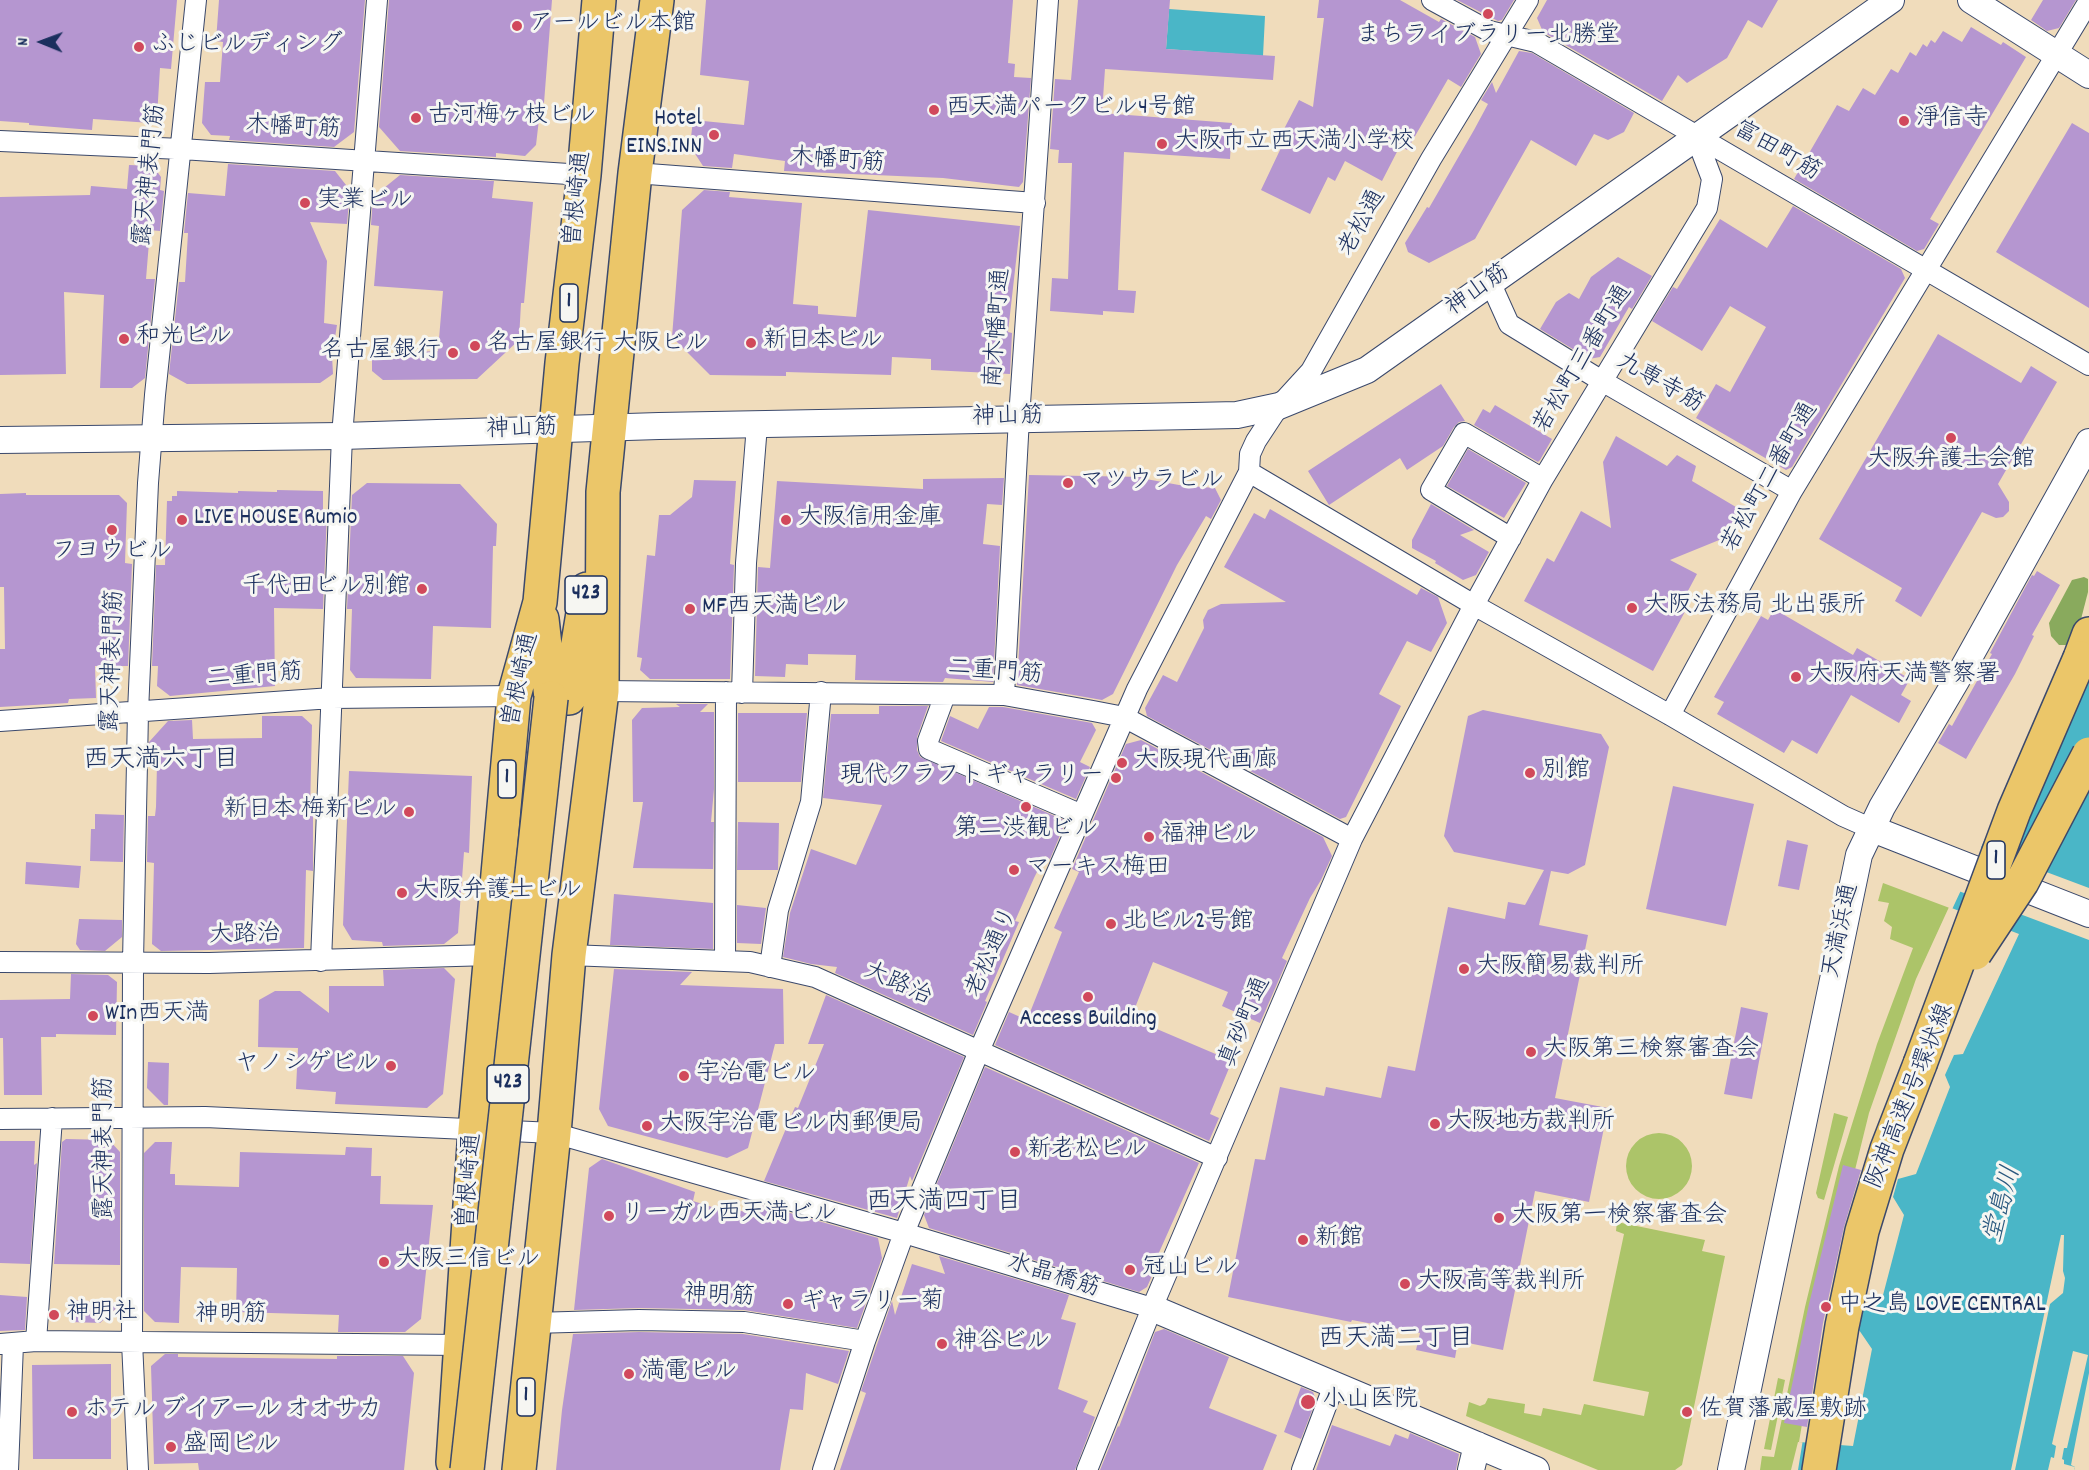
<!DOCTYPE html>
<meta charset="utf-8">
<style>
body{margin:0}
#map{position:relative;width:2089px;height:1470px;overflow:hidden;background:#f0dcbb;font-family:Dekko,sans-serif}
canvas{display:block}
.north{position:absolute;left:12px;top:12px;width:60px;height:60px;-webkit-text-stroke:4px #f6f6f2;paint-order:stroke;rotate:271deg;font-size:16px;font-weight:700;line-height:24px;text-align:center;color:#1b2f5e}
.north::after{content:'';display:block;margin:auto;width:21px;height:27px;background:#1b2f5e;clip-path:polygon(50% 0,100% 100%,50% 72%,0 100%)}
</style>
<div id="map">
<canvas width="2089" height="1470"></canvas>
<div class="north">N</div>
</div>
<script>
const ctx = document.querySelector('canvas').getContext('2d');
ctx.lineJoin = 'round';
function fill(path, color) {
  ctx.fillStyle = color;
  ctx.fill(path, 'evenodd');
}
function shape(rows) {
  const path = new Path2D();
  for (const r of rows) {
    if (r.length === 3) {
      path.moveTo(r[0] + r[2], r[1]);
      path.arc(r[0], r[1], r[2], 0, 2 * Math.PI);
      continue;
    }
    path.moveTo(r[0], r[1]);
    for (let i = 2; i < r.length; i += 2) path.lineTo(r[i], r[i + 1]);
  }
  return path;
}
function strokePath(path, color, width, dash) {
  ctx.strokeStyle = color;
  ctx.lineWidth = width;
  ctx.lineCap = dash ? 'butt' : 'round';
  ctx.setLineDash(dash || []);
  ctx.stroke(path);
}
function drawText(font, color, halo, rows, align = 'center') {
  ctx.font = font + ' Dekko,"Klee One",sans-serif';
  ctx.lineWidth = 6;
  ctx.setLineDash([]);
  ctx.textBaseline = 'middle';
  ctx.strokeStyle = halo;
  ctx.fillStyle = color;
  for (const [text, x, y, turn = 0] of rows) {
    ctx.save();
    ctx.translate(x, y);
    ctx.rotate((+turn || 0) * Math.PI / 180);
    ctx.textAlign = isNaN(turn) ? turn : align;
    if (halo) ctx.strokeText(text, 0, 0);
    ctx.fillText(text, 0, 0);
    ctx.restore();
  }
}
fill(shape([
 [1883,883,2019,934,1853,1446,1798,1442,1791,1470,1760,1470,1762,1456,1774,1457,1805,1307,1839,1166,1877,1044,1913,948,1890,939,1892,927,1884,921,1889,903,1878,901],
 [1834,1113,1848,1117,1824,1200,1818,1198,1816,1193],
 [1659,1166,33],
 [1617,1222,1705,1240,1702,1251,1725,1256,1682,1465,1675,1470,1598,1470,1466,1416,1469,1402,1480,1406,1485,1404,1488,1398,1525,1404,1524,1413,1541,1416,1543,1408,1581,1415,1584,1404,1644,1416,1649,1392,1593,1381,1624,1234,1616,1231],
 [1778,1378,1785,1380,1771,1450,1764,1449]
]), '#acc469');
fill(shape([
 [2084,577,2088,579,2088,592,2079,627,2069,645,2059,645,2051,636,2049,623,2072,580]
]), '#89aa5d');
fill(shape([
 [1169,9,1265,16,1263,56,1166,49],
 [2089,625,2089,1373,2071,1465,2075,1467,2074,1470,1798,1470,1825,1304,1919,980,2042,717]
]), '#4ab6c7');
fill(shape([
 [1977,846,2089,888,2089,940,1956,890],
 [1949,907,2019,934,1963,1054,1954,1055,1945,1075,1950,1087,1916,1174,1898,1179,1893,1197,1904,1215,1882,1299,1863,1311,1859,1330,1872,1349,1853,1446,1799,1442,1822,1304,1869,1113,1916,979],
 [2061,1235,2064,1235,2063,1271,2065,1278,2063,1293,2050,1304,2015,1470,2011,1470],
 [2073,1351,2088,1355,2067,1448,2064,1448,2062,1459,2064,1460,2064,1464,2075,1467,2074,1470,2048,1470,2051,1457,2054,1458,2056,1446,2052,1444]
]), '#f0dcbb');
fill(shape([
 [0,0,177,0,171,69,160,68,157,117,151,123,93,119,92,130,29,125,29,123,0,121],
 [219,0,365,0,354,132,334,147,229,140,230,136,211,135,202,123,205,82,220,82,223,42,216,41],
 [389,0,552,0,544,103,541,102,536,145,525,156,496,153,496,157,400,151,379,127],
 [706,0,1013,0,1008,63,1015,64,1014,77,1031,78,1023,182,1019,187,943,178,784,171,785,161,734,154,732,168,703,166,690,146,693,120,744,125,749,81,700,75],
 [1078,0,1170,0,1166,49,1275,56,1273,80,1105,69,1102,113,1232,123,1230,159,1124,152,1118,290,1136,291,1134,313,1103,311,1103,315,1050,311,1052,278,1068,279,1072,163,1058,163,1059,150,1050,149,1055,79,1071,80],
 [1319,0,1400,0,1439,22,1441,19,1475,37,1481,54,1461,87,1448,79,1407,150,1400,146,1382,181,1345,161,1335,181,1328,177,1310,214,1261,190,1289,131,1284,129,1299,100,1313,107,1324,18,1317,18],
 [1457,0,1514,0,1502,20,1498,21],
 [1547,0,1778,0,1762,28,1748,20,1727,58,1687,83,1678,75,1662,101,1543,32,1537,18],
 [2043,0,2076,0,2059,28,2047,31,2031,20],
 [1971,27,2001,45,2003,42,2026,57,1930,219,1939,224,1924,249,1917,251,1794,179,1837,105,1849,111,1863,88,1875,95,1891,69,1898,73,1910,52,1916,56,1923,44,1927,47,1931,40,1935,43,1943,31,1962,42],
 [1519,51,1532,53,1634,113,1624,132,1608,140,1594,134,1576,166,1531,140,1475,239,1429,263,1408,252,1405,243,1427,207,1429,208,1474,130,1488,104,1481,100,1492,82,1496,93],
 [2072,123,2089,133,2089,308,1996,252],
 [228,164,335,171,350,190,347,224,310,222,327,261,324,323,337,325,332,356,333,374,320,383,187,384,169,374,179,282,185,282,188,233,184,233,188,193,225,196],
 [129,165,153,166,161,177,160,190,164,191,160,231,150,230,146,279,155,279,145,378,132,388,100,388,104,295,64,292,66,374,0,375,0,197,90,195,91,186,127,189],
 [400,175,494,181,492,198,533,202,524,303,521,303,519,340,477,379,383,380,372,371,372,354,438,351,443,291,374,286,379,226,371,225,373,197],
 [704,190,730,192,729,197,802,203,793,304,818,306,818,314,856,317,868,210,1020,226,1008,332,1012,333,1010,374,931,370,931,359,892,357,891,375,786,372,786,376,710,375,672,337,682,210],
 [1793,206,1901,269,1905,278,1792,467,1786,470,1696,418,1716,384,1730,392,1766,327,1730,306,1702,351,1652,321,1673,287,1677,289,1720,219,1767,248],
 [1618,257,1652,276,1632,309,1629,307,1600,357,1589,359,1540,329,1556,302,1569,293,1579,299,1591,277],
 [1938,334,2021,383,2031,366,2057,382,1998,484,2009,502,2009,511,2003,517,1996,518,1982,512,1921,617,1895,601,1902,588,1819,539],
 [1441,384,1465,421,1459,422,1454,427,1443,446,1407,470,1400,458,1329,505,1308,471],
 [1495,405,1552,439,1540,460,1538,462,1474,425,1483,409,1490,413],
 [1616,436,1667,466,1677,455,1696,466,1692,481,1741,510,1729,536,1670,560,1697,574,1682,602,1688,606,1653,671,1524,601,1547,558,1554,562,1581,511,1611,528,1603,462],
 [1468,449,1526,483,1504,518,1447,486],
 [1029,475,1146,477,1146,479,1179,485,1215,488,1221,500,1211,519,1206,516,1177,565,1113,694,1102,700,1017,685],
 [1004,478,1002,505,987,504,983,544,1000,546,993,682,945,678,943,682,855,680,856,655,808,654,808,665,786,664,785,677,755,676,758,567,770,568,777,481,923,489,923,479],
 [694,480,736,481,730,564,734,565,730,679,650,679,640,670,642,658,637,657,647,555,655,556,659,515,670,515,692,497],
 [367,483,460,484,497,524,496,546,493,546,491,628,433,626,431,679,356,678,350,670,352,609,347,609,352,495],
 [277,490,323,491,323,516,327,513,323,609,274,608,275,686,170,696,157,686,158,666,152,666,156,565,165,565,167,501,172,501,172,496,177,496,177,491,238,493,238,491,277,492],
 [26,493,26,495,119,495,127,503,125,563,132,564,128,666,95,666,96,698,69,699,68,703,0,707,0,649,5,649,4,587,0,587,0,494],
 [1431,504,1474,530,1460,535,1489,552,1476,575,1463,580,1435,563,1436,561,1412,548,1412,540],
 [1270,509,1417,595,1421,588,1438,597,1447,623,1431,652,1407,641,1379,694,1401,706,1346,817,1340,819,1147,716,1145,708,1163,675,1177,682,1204,628,1203,620,1208,610,1221,604,1286,602,1224,567,1254,513,1265,519],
 [2037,571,2060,585,2032,635,2034,636,2015,674,1966,759,1938,743,1949,724,1952,726,1992,654,1990,653,2020,597,2032,575,2034,576],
 [1774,609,1853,655,1857,648,1910,679,1901,695,1911,701,1899,723,1851,695,1817,754,1792,740,1784,753,1717,714,1724,702,1714,697,1761,616,1768,620],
 [676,704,708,704,700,712,714,712,714,789,711,822,714,822,713,869,633,868,643,802,633,802,632,720,642,708,680,707],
 [879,706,928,706,917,737,917,750,920,757,1066,821,1050,859,1045,856,1034,878,1015,921,1019,922,985,1001,987,1002,973,1035,835,973,837,967,811,964,783,957,790,913,811,849,856,865,882,805,823,798,831,714,879,714],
 [989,707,1003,707,1092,723,1096,730,1080,762,1090,767,1076,799,941,741,950,716,978,729],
 [1483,710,1601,734,1609,747,1585,865,1568,874,1551,871,1539,925,1588,935,1555,1098,1608,1108,1589,1202,1535,1191,1503,1350,1458,1341,1455,1358,1416,1350,1420,1333,1352,1320,1351,1322,1228,1297,1255,1159,1265,1160,1280,1087,1324,1096,1326,1087,1381,1098,1388,1066,1415,1071,1448,907,1505,919,1508,902,1525,905,1544,870,1454,852,1444,836,1468,716],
 [738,713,807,713,801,782,738,782],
 [262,716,302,716,312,725,310,812,313,812,313,871,306,870,304,948,161,951,152,944,154,863,147,862,148,816,155,816,156,807,157,764,149,764,149,742,168,721,192,720,193,739,262,738],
 [1141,740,1323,837,1332,856,1321,880,1310,898,1282,958,1287,961,1260,1023,1222,1006,1228,992,1153,962,1131,1018,1232,1061,1210,1114,1219,1118,1209,1141,995,1045,1009,1012,1027,1020,1062,932,1054,928,1079,872,1072,869,1126,744],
 [349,771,472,776,469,853,464,852,458,933,444,944,383,946,382,942,352,940,343,925],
 [1673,786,1754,804,1726,926,1646,909],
 [95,814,124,815,123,862,90,861,91,829,95,829],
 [738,822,779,823,778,870,737,870],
 [1787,840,1808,845,1799,890,1778,886],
 [26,862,81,866,79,888,25,884],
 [614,894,713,903,713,949,610,945],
 [737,905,766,908,761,944,737,943],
 [79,919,122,920,122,937,105,951,80,950,76,944],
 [444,968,455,979,443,1094,427,1108,335,1104,336,1092,296,1089,298,1048,258,1047,259,1000,275,991,300,991,329,1013,329,986,384,986,383,970],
 [614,969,692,972,680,985,783,989,784,1044,775,1044,748,1148,727,1158,608,1126,599,1109],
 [71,974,108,975,117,982,116,1035,56,1034,56,1037,41,1037,42,1095,4,1095,3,1038,0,1038,0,1000,70,999],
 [826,995,964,1057,912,1181,910,1176,897,1218,764,1181,795,1107,798,1108,824,1044,808,1044],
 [1741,1007,1768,1013,1752,1099,1724,1094],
 [148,1062,169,1063,168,1105,164,1105,147,1088],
 [985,1067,1199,1163,1157,1257,1160,1258,1147,1287,1139,1292,929,1228,924,1215],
 [66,1139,109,1140,120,1152,120,1265,54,1264,62,1142],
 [0,1141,35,1141,34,1165,37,1163,30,1264,0,1263],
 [155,1142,172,1142,170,1174,175,1174,175,1185,239,1187,240,1152,345,1155,346,1147,372,1148,371,1176,381,1176,380,1204,433,1205,421,1319,405,1332,338,1332,339,1315,236,1312,237,1268,181,1267,179,1323,155,1322,144,1311,144,1153],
 [602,1159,695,1192,693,1201,731,1213,733,1208,750,1214,755,1203,878,1238,882,1258,857,1328,744,1310,639,1308,574,1310,589,1168],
 [1843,1165,1861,1170,1844,1227,1823,1323,1807,1427,1784,1423,1809,1304],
 [939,1256,1069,1295,1061,1319,1076,1323,1058,1389,1088,1401,1083,1412,1095,1417,1075,1470,840,1470,866,1393,861,1391,892,1301,895,1315,912,1264,945,1274],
 [0,1295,27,1297,25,1330,0,1331],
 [70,1300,120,1304,120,1305,100,1323,70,1322],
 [1164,1329,1229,1357,1209,1408,1277,1435,1263,1470,1100,1470,1118,1426,1119,1427,1155,1332],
 [639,1332,743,1334,849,1351,838,1384,806,1373,803,1410,790,1409,780,1470,556,1470,562,1410,573,1334],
 [165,1354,178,1354,178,1357,337,1359,337,1356,403,1356,414,1373,404,1470,199,1470,198,1463,154,1464,151,1366],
 [111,1364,111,1459,33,1459,32,1365],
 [1301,1387,1313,1392,1316,1400,1301,1439,1284,1432],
 [1332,1425,1390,1446,1395,1434,1408,1439,1410,1433,1459,1454,1456,1470,1316,1470]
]), '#b596d0');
const minor = shape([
 [1432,0,1489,31,1536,42,2089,365],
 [0,141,181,149,584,175],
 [635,173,1035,203],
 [1491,284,1509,324,1602,381,1792,491],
 [1249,472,1474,605,1670,715,1843,816,1870,828],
 [1511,538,1431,490,1464,433,1543,479],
 [602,691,1004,695,1093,711,1124,717,1352,839],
 [742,693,746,563,757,425],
 [945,695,928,741,929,749,1082,815],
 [1004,695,1019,418,1048,0],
 [1670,715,1792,491,2089,1],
 [0,721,332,698,514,696],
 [569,955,750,962,815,977,1217,1158],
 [321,961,342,436,377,0],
 [725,961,726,692],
 [0,962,209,963,491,955],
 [770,967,778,910,811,802,821,692],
 [0,1119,205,1117,554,1133,904,1233,1152,1308],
 [533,1323,639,1320,744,1322,865,1341],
 [36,1341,52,1118],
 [0,1344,36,1341,462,1345],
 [8,1470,13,1344],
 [138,1470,132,1342,133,962,138,712,148,483,155,395,196,0],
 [823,1470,865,1341,904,1233,979,1051,1137,689,1249,472,1250,454,1256,441,1279,406,1311,371,1431,159,1528,0],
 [1087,1470,1152,1308,1352,839,1474,605,1543,479,1707,208,1712,179,1696,137],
 [1302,1470,1334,1385]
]);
const tertiary = shape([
 [1971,0,2089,75],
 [0,440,342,436,659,426,1193,416,1237,415,1279,406,1367,370,1891,0],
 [1870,828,2089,914],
 [1152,1308,1536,1470],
 [1471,1470,1477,1445],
 [1731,1470,1859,855,1882,807,1956,681,2089,442]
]);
const trunk = shape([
 [542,619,551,698],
 [569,698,587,589],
 [453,1462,475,1130,514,696,540,602,562,363,584,175,599,0],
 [519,1470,554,1133,569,955,602,691,603,492,635,173,657,0]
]);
const motorway = shape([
 [2080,658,2089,634],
 [1819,1470,1842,1326,1862,1231,1887,1149,1920,1064]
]);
strokePath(minor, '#3b496c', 22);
strokePath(tertiary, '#3b496c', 28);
strokePath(trunk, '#3b496c', 36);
strokePath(motorway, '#3b496c', 36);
strokePath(minor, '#fff', 20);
strokePath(tertiary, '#fff', 26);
strokePath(trunk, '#ebc669', 33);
strokePath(motorway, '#ebc669', 33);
const trunkBridge = shape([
 [467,1470,551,698]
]);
const motorwayBridge = shape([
 [1975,953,2022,882,2089,754],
 [1920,1064,2014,811,2080,658]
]);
strokePath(trunkBridge, '#3b496c', 36, []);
strokePath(motorwayBridge, '#3b496c', 36, []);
strokePath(trunkBridge, '#ebc669', 33);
strokePath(motorwayBridge, '#ebc669', 33);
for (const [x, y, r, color] of [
 [1488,14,6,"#d1495b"],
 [517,26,6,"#d1495b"],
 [139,47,6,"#d1495b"],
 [934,110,6,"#d1495b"],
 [416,118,6,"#d1495b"],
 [1904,121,6,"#d1495b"],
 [714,135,6,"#d1495b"],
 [1162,144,6,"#d1495b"],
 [305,203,6,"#d1495b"],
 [124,339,6,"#d1495b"],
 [751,343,6,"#d1495b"],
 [475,346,6,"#d1495b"],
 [453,353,6,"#d1495b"],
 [1951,438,6,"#d1495b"],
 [1068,483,6,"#d1495b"],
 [182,520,6,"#d1495b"],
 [786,520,6,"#d1495b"],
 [112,530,6,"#d1495b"],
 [422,589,6,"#d1495b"],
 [1632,608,6,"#d1495b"],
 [690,609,6,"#d1495b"],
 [1796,677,6,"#d1495b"],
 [1122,763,6,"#d1495b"],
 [1530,773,6,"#d1495b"],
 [1116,778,6,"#d1495b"],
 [1026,807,6,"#d1495b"],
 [409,812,6,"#d1495b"],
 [1149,837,6,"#d1495b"],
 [1014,870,6,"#d1495b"],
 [402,893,6,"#d1495b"],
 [1111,924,6,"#d1495b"],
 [1464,969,6,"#d1495b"],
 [1088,997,6,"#d1495b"],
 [93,1016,6,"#d1495b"],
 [1531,1052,6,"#d1495b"],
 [391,1066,6,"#d1495b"],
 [684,1076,6,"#d1495b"],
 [1435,1124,6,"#d1495b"],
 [647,1126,6,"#d1495b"],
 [1015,1152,6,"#d1495b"],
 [609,1216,6,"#d1495b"],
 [1499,1218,6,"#d1495b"],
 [1303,1240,6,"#d1495b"],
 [384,1262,6,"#d1495b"],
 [1130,1270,6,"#d1495b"],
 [1405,1284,6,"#d1495b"],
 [788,1304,6,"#d1495b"],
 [1826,1307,6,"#d1495b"],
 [54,1315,6,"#d1495b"],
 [942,1344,6,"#d1495b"],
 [629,1374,6,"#d1495b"],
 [1308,1402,8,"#d1495b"],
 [72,1412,6,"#d1495b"],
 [1687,1412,6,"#d1495b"],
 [171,1447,6,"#d1495b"]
]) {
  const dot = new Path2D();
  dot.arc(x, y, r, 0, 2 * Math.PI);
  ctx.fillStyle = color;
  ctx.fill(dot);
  strokePath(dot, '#f6f6f2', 2);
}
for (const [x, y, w] of [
 [569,303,18],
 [586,595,42],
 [507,779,18],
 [1996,860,18],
 [508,1084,42],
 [526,1397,18]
]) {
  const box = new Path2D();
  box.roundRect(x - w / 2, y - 19, w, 38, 4.5);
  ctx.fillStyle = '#f6f6f2';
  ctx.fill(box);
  strokePath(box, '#1b2f5e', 1.5);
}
drawText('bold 22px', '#1b2f5e', null, [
 ["1",569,303],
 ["423",586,595],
 ["1",507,779],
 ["1",1996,860],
 ["423",508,1084],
 ["1",526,1397]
]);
drawText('24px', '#1b2f5e', '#f6f6f2', [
 ["アールビル本館",529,26],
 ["まちライブラリー北勝堂",1488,38,"center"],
 ["ふじビルディング",151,47],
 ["西天満パークビル4号館",946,110],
 ["古河梅ヶ枝ビル",428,118],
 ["Hotel",702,121,"right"],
 ["EINS.INN",702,149,"right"],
 ["淨信寺",1916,121],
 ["大阪市立西天満小学校",1174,144],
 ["実業ビル",317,203],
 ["和光ビル",136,339],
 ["新日本ビル",763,343],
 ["名古屋銀行 大阪ビル",487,346],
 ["名古屋銀行",441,353,"right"],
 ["大阪弁護士会館",1951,462,"center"],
 ["マツウラビル",1080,483],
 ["LIVE HOUSE Rumio",194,520],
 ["大阪信用金庫",798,520],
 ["フヨウビル",112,554,"center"],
 ["千代田ビル別館",410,589,"right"],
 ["大阪法務局 北出張所",1644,608],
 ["MF西天満ビル",702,609],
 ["大阪府天満警察署",1808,677],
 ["大阪現代画廊",1134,763],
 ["別館",1542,773],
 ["現代クラフトギャラリー",1104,778,"right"],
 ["新日本 梅新ビル",397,812,"right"],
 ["第二渋観ビル",1026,831,"center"],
 ["福神ビル",1161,837],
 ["マーキス梅田",1026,870],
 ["大阪弁護士ビル",414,893],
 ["北ビル2号館",1123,924],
 ["大阪簡易裁判所",1476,969],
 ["WIn西天満",105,1016],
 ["Access Building",1088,1021,"center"],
 ["大阪第三検察審査会",1543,1052],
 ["ヤノシゲビル",379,1066,"right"],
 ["宇治電ビル",696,1076],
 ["大阪地方裁判所",1447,1124],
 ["大阪宇治電ビル内郵便局",659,1126],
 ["新老松ビル",1027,1152],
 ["リーガル西天満ビル",621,1216],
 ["大阪第一検察審査会",1511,1218],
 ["新館",1315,1240],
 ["大阪三信ビル",396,1262],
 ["冠山ビル",1142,1270],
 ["大阪高等裁判所",1417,1284],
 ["ギャラリー菊",800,1304],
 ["中之島 LOVE CENTRAL",1838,1307],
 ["神明社",66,1315],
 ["神谷ビル",954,1344],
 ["満電ビル",641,1374],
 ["小山医院",1322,1402],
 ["ホテル ブイアール オオサカ",84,1412],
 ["佐賀藩蔵屋敷跡",1699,1412],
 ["盛岡ビル",183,1447]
], 'left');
drawText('24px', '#1b2f5e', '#f6f6f2', [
 ["木幡町筋",293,130,3],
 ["富田町筋",1776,153,30],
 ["木幡町筋",837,163,4],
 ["露天神表門筋",152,175,-84],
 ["曽根崎通",580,199,-84],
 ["老松通",1364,224,-61],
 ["神山筋",1479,292,-35],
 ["南木幡町通",1000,328,-86],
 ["若松町三番町通",1585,360,-59],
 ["九専寺筋",1659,385,30],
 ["神山筋",1008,419,-1],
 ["神山筋",522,431,-2],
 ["若松町二番町通",1772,478,-60],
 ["露天神表門筋",115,661,-88],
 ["二重門筋",995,674,5],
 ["二重門筋",255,678,-4],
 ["曽根崎通",523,680,-78],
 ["天満浜通",1843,931,-78],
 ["大路治",245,937,-1],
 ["老松通り",994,953,-66],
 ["大路治",897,986,24],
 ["真砂町通",1247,1023,-67],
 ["阪神高速1号環状線",1912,1097,-68],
 ["露天神表門筋",107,1148,-90],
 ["曽根崎通",472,1181,-86],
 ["水晶橋筋",1053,1278,17],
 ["神明筋",719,1298,3],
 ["神明筋",231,1317]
]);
drawText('26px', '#1b2f5e', '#f6f6f2', [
 ["西天満六丁目",161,762],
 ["西天満四丁目",944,1204],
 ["西天満二丁目",1396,1341]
]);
drawText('italic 26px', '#29587e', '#f6f6f2', [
 ["堂島川",2005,1205,-75]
]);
</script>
